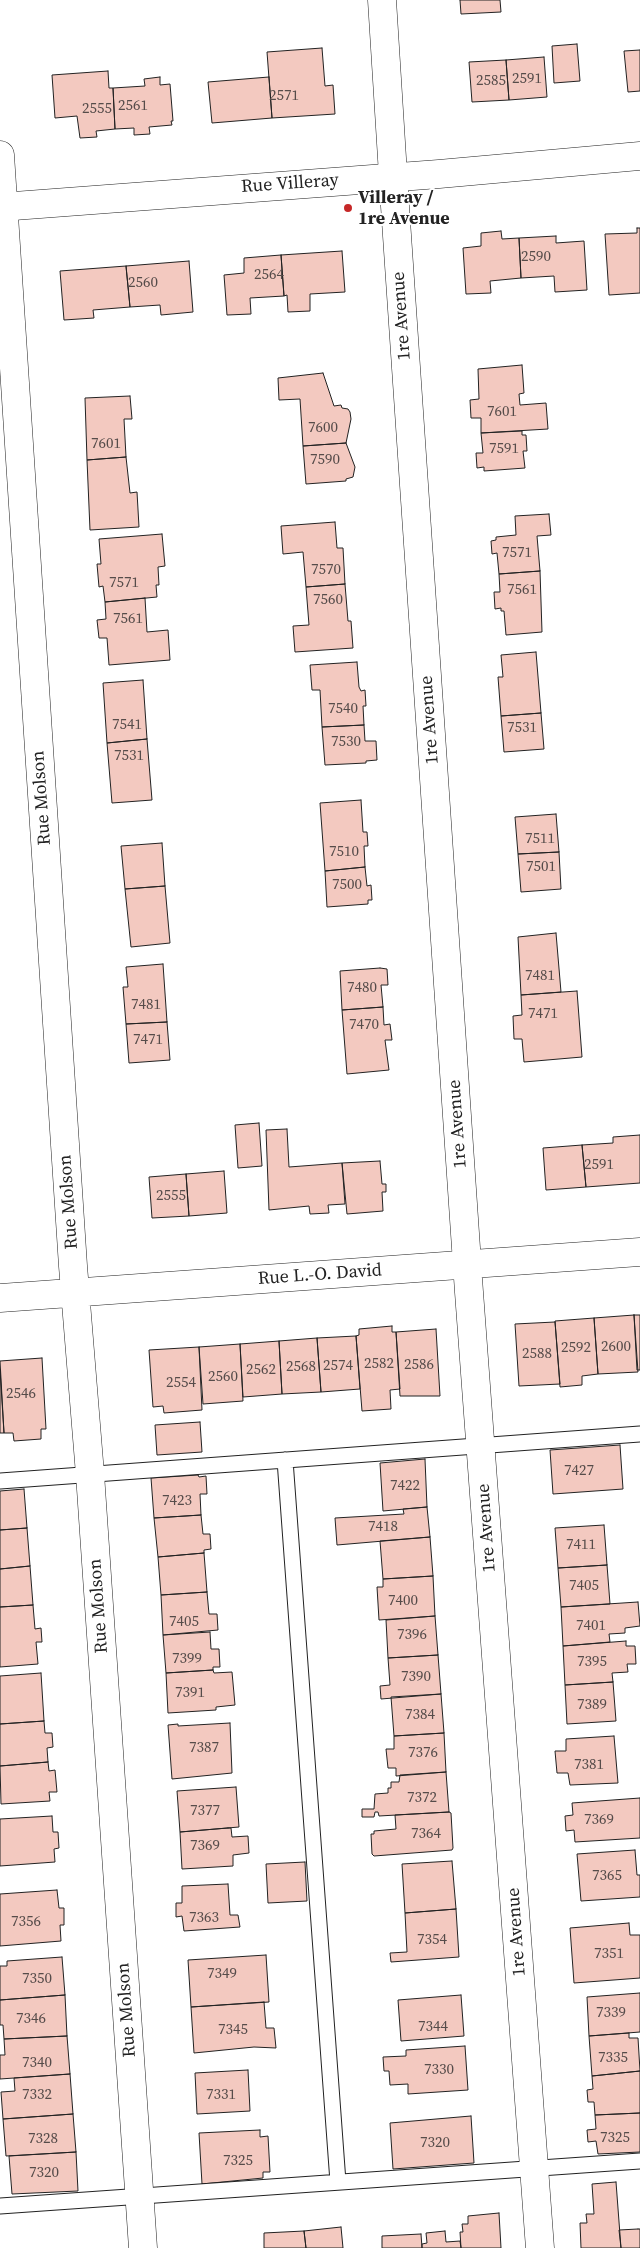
<!DOCTYPE html>
<style>
body{margin:0}
canvas{display:block;background:#fff}
</style>
<canvas width="640" height="2248"></canvas>
<script>
const ctx = document.querySelector('canvas').getContext('2d');
ctx.lineJoin = 'round';
function fill(path, color) {
  ctx.fillStyle = color;
  ctx.fill(path, 'evenodd');
}
function shape(rows) {
  const path = new Path2D();
  for (const r of rows) {
    path.moveTo(r[0], r[1]);
    for (let i = 2; i < r.length; i += 2) path.lineTo(r[i], r[i + 1]);
  }
  return path;
}
function strokePath(path, color, width, dash) {
  ctx.strokeStyle = color;
  ctx.lineWidth = width;
  ctx.lineCap = dash ? 'butt' : 'round';
  ctx.setLineDash(dash || []);
  ctx.stroke(path);
}
function drawText(font, color, halo, rows, align = 'center') {
  ctx.font = font + ' "Source Serif 4",serif';
  ctx.lineWidth = 4;
  ctx.setLineDash([]);
  ctx.textBaseline = 'middle';
  ctx.strokeStyle = halo;
  ctx.fillStyle = color;
  for (const [text, x, y, turn = 0] of rows) {
    ctx.save();
    ctx.translate(x, y);
    ctx.rotate((+turn || 0) * Math.PI / 180);
    ctx.textAlign = isNaN(turn) ? turn : align;
    if (halo) ctx.strokeText(text, 0, 0);
    ctx.fillText(text, 0, 0);
    ctx.restore();
  }
}
const building = shape([
 [460,0,500,0,501,12,461,14,460,0],
 [577,44,580,81,554,83,552,46,577,44],
 [322,48,325,86,333,85,335,114,272,118,267,52,322,48],
 [640,50,640,91,628,92,624,51,640,50],
 [544,57,547,97,509,100,506,60,544,57],
 [506,60,509,100,472,102,469,62,506,60],
 [108,71,109,88,113,88,115,129,96,131,97,137,80,138,77,116,55,118,52,75,108,71],
 [160,77,160,85,170,84,173,121,171,121,172,125,149,127,150,134,134,135,134,128,115,129,113,88,145,86,144,79,160,77],
 [269,77,272,118,212,123,208,82,269,77],
 [637,228,640,228,640,293,609,295,605,234,637,233,637,228],
 [501,231,502,239,519,238,521,278,490,281,491,293,466,294,463,248,481,246,481,233,501,231],
 [556,236,556,243,584,241,587,290,555,292,554,276,521,278,519,238,556,236],
 [342,251,345,292,310,294,310,311,288,312,287,295,284,296,281,255,342,251],
 [281,255,284,296,250,298,251,314,227,315,224,275,244,273,244,258,281,255],
 [189,261,193,312,161,315,160,305,130,307,126,266,189,261],
 [126,266,130,307,93,310,94,318,64,320,60,271,126,266],
 [522,365,524,393,519,394,520,405,546,403,548,429,481,433,481,418,471,418,470,400,479,399,478,369,522,365],
 [323,373,334,406,341,405,342,408,348,409,350,412,351,419,346,443,303,446,300,399,279,400,278,378,323,373],
 [130,396,132,419,124,419,126,457,87,460,85,398,130,396],
 [522,431,522,435,526,435,527,451,523,451,525,468,484,471,484,467,477,468,476,453,483,453,481,433,522,431],
 [346,443,355,467,353,477,346,479,346,481,306,484,303,446,346,443],
 [126,457,130,493,137,492,139,527,90,530,87,460,126,457],
 [549,514,551,535,537,536,540,571,499,574,497,553,492,554,491,541,496,540,496,537,516,535,515,516,549,514],
 [335,522,337,548,343,548,345,584,306,587,303,552,283,554,281,526,335,522],
 [162,534,165,566,158,567,159,585,156,585,157,597,105,602,103,586,99,587,97,564,101,564,99,539,162,534],
 [540,571,542,632,506,635,504,611,501,611,501,608,495,609,494,592,500,592,499,574,540,571],
 [345,584,348,621,351,621,353,648,295,652,293,626,309,625,306,587,345,584],
 [145,598,147,632,168,630,170,660,109,665,107,638,99,638,97,620,106,619,105,602,145,598],
 [536,652,541,713,501,716,498,677,503,677,501,655,536,652],
 [357,662,359,687,361,691,365,690,366,706,363,706,364,725,322,727,320,690,312,690,310,665,357,662],
 [143,680,147,739,107,743,103,683,143,680],
 [541,713,544,749,504,752,501,716,541,713],
 [364,725,365,741,376,741,377,760,366,761,366,763,325,765,322,727,364,725],
 [147,739,152,800,112,803,107,743,147,739],
 [361,800,363,832,367,832,368,846,364,846,365,867,325,871,320,803,361,800],
 [556,814,559,852,518,854,515,817,556,814],
 [162,843,165,886,125,889,121,846,162,843],
 [559,852,561,889,521,892,518,854,559,852],
 [365,867,367,886,371,885,372,900,368,900,368,904,327,907,325,871,365,867],
 [165,886,170,943,131,947,125,889,165,886],
 [556,933,561,992,521,995,518,937,556,933],
 [163,964,167,1022,126,1024,123,987,128,987,126,967,163,964],
 [380,968,387,969,388,985,381,985,383,1007,342,1010,340,971,380,968],
 [577,991,582,1057,524,1062,522,1039,514,1039,513,1016,522,1015,521,995,577,991],
 [383,1007,384,1025,390,1024,392,1040,385,1040,389,1070,347,1074,342,1010,383,1007],
 [167,1022,170,1060,129,1063,126,1024,167,1022],
 [259,1123,262,1166,238,1168,235,1125,259,1123],
 [287,1129,289,1167,342,1163,345,1204,328,1205,329,1213,310,1214,309,1206,269,1210,266,1130,287,1129],
 [640,1135,640,1183,586,1187,582,1145,613,1143,613,1137,640,1135],
 [582,1145,586,1187,546,1190,543,1148,582,1145],
 [380,1161,382,1184,386,1184,386,1192,382,1192,383,1211,347,1214,342,1163,380,1161],
 [224,1171,227,1213,189,1216,186,1174,224,1171],
 [186,1174,189,1216,152,1218,149,1177,186,1174],
 [634,1315,638,1372,598,1374,594,1318,634,1315],
 [634,1315,640,1315,640,1370,637,1370,634,1315],
 [594,1318,598,1374,582,1376,582,1385,560,1387,555,1321,594,1318],
 [555,1322,560,1384,519,1386,515,1324,555,1322],
 [392,1326,392,1332,396,1332,400,1389,390,1390,391,1409,362,1411,356,1336,359,1335,359,1329,392,1326],
 [436,1329,440,1396,400,1396,396,1332,436,1329],
 [356,1336,360,1389,321,1392,317,1338,356,1336],
 [317,1338,321,1392,282,1394,279,1341,317,1338],
 [279,1341,282,1394,243,1397,240,1344,279,1341],
 [240,1344,243,1401,203,1404,199,1347,240,1344],
 [199,1347,202,1410,164,1413,163,1406,153,1407,149,1350,199,1347],
 [42,1358,46,1429,41,1429,41,1439,14,1441,13,1433,4,1433,0,1361,42,1358],
 [0,1370,4,1433,0,1433,0,1370],
 [200,1422,202,1452,157,1455,155,1425,200,1422],
 [620,1445,623,1489,553,1494,550,1450,620,1445],
 [425,1459,427,1507,383,1511,380,1463,425,1459],
 [198,1475,199,1477,206,1476,207,1494,200,1494,201,1515,154,1518,151,1478,198,1475],
 [24,1489,27,1528,0,1530,0,1491,24,1489],
 [427,1507,430,1537,337,1545,335,1518,404,1514,403,1509,427,1507],
 [201,1515,203,1534,210,1534,211,1549,204,1550,204,1553,158,1557,154,1518,201,1515],
 [604,1525,607,1565,558,1568,555,1528,604,1525],
 [27,1528,30,1566,0,1569,0,1530,27,1528],
 [430,1537,433,1576,383,1579,380,1541,430,1537],
 [204,1553,207,1592,161,1595,158,1557,204,1553],
 [607,1565,610,1604,561,1607,558,1568,607,1565],
 [30,1566,33,1605,0,1607,0,1569,30,1566],
 [433,1576,435,1616,379,1620,377,1587,383,1587,383,1579,433,1576],
 [207,1592,209,1614,217,1614,218,1630,163,1635,161,1595,207,1592],
 [638,1602,640,1626,625,1628,625,1633,609,1634,610,1642,563,1646,561,1607,638,1602],
 [33,1605,35,1629,41,1628,42,1642,36,1642,38,1664,0,1667,0,1607,33,1605],
 [435,1616,438,1655,388,1658,386,1620,435,1616],
 [210,1632,211,1649,219,1649,220,1667,213,1667,213,1670,166,1673,163,1635,210,1632],
 [626,1641,626,1646,635,1646,636,1664,627,1664,628,1672,612,1673,613,1682,565,1685,563,1646,626,1641],
 [438,1655,441,1694,381,1699,380,1686,390,1685,388,1658,438,1655],
 [213,1670,214,1673,232,1672,235,1705,216,1707,216,1710,168,1713,166,1673,213,1670],
 [41,1673,44,1721,0,1724,0,1676,41,1673],
 [613,1682,616,1721,567,1724,565,1685,613,1682],
 [441,1694,444,1733,394,1736,391,1697,441,1694],
 [44,1721,45,1733,52,1733,53,1747,47,1748,48,1762,0,1766,0,1724,44,1721],
 [230,1723,232,1773,172,1779,168,1725,178,1724,178,1726,230,1723],
 [444,1733,446,1772,396,1776,396,1768,388,1768,386,1749,394,1749,394,1736,444,1733],
 [614,1736,618,1783,570,1785,568,1773,557,1773,555,1751,566,1751,566,1739,614,1736],
 [48,1762,49,1771,55,1770,57,1792,49,1792,50,1801,1,1804,0,1766,48,1762],
 [446,1772,449,1812,379,1816,378,1812,375,1812,374,1817,362,1817,362,1809,374,1809,375,1794,388,1793,388,1788,391,1788,391,1782,399,1782,400,1775,446,1772],
 [236,1787,239,1827,180,1832,177,1791,236,1787],
 [640,1798,640,1838,575,1842,574,1830,566,1831,565,1816,573,1815,572,1803,640,1798],
 [449,1812,451,1813,453,1848,452,1850,374,1856,372,1854,371,1834,374,1834,374,1831,396,1829,395,1815,449,1812],
 [52,1816,53,1832,58,1832,59,1848,54,1849,55,1862,0,1866,0,1819,52,1816],
 [228,1828,231,1828,232,1837,248,1836,249,1853,233,1855,233,1866,182,1869,180,1832,228,1828],
 [635,1850,637,1875,640,1875,640,1897,581,1901,577,1854,635,1850],
 [452,1861,456,1909,405,1913,402,1864,452,1861],
 [305,1862,307,1901,268,1903,266,1864,305,1862],
 [228,1884,230,1915,238,1915,240,1927,184,1931,182,1916,176,1917,176,1903,182,1903,182,1886,228,1884],
 [57,1890,59,1908,64,1908,64,1925,60,1925,61,1941,0,1946,0,1894,57,1890],
 [456,1909,459,1957,391,1962,390,1953,407,1952,405,1913,456,1909],
 [629,1923,630,1935,640,1935,640,1978,574,1983,570,1928,629,1923],
 [266,1955,269,2002,191,2007,188,1960,266,1955],
 [62,1957,65,1995,0,2000,0,1966,7,1966,7,1961,62,1957],
 [640,1993,640,2032,589,2036,587,1997,640,1993],
 [65,1995,67,2036,4,2039,3,2025,0,2025,0,2000,65,1995],
 [461,1995,464,2036,401,2041,398,2000,461,1995],
 [264,2002,266,2028,274,2028,276,2048,254,2047,194,2053,191,2007,264,2002],
 [629,2033,629,2038,638,2038,640,2071,592,2076,589,2036,629,2033],
 [67,2036,70,2074,0,2079,0,2055,5,2055,4,2039,67,2036],
 [465,2046,468,2090,408,2094,408,2084,390,2085,389,2071,384,2071,383,2057,406,2056,406,2050,465,2046],
 [248,2070,250,2111,197,2114,195,2073,248,2070],
 [640,2071,640,2113,595,2115,594,2102,588,2102,587,2090,593,2089,592,2076,640,2071],
 [70,2074,73,2114,3,2119,1,2092,15,2091,14,2078,70,2074],
 [640,2113,640,2152,598,2154,596,2141,588,2142,587,2130,596,2129,595,2115,640,2113],
 [73,2114,76,2152,6,2156,3,2119,73,2114],
 [471,2116,474,2163,393,2169,390,2123,471,2116],
 [260,2130,260,2137,268,2136,270,2172,263,2172,263,2178,202,2184,199,2133,260,2130],
 [76,2152,78,2191,12,2194,9,2156,76,2152],
 [616,2182,621,2248,581,2248,580,2223,587,2223,586,2214,594,2214,592,2184,616,2182],
 [499,2213,501,2248,461,2248,460,2232,463,2232,462,2224,468,2224,468,2216,499,2213],
 [341,2227,343,2248,306,2248,304,2231,341,2227],
 [638,2229,640,2229,640,2248,621,2248,619,2230,638,2229],
 [304,2231,306,2248,264,2248,264,2233,304,2231],
 [445,2231,446,2242,460,2241,461,2248,422,2248,422,2244,427,2243,426,2233,445,2231],
 [421,2234,422,2248,382,2248,382,2236,421,2234]
]);
fill(building, '#f3c9c0');
strokePath(building, '#222', 1);
const lane = shape([
 [285,1460,338,2182],
 [0,1481,640,1434],
 [0,2206,640,2161]
]);
const street = shape([
 [382,0,395,206,469,1292,540,2248],
 [0,155,73,1266,90,1474,143,2248],
 [0,1298,640,1252]
]);
const secondary = shape([
 [0,207,439,174,640,156]
]);
strokePath(lane, '#222', 17);
strokePath(street, '#222', 29);
strokePath(secondary, '#222', 29);
strokePath(lane, '#fff', 15);
strokePath(street, '#fff', 28);
strokePath(secondary, '#fff', 28);
for (const [x, y, r, color] of [
 [348,208,5,"#c62828"]
]) {
  const dot = new Path2D();
  dot.arc(x, y, r, 0, 2 * Math.PI);
  ctx.fillStyle = color;
  ctx.fill(dot);
  strokePath(dot, '#fff', 2);
}
drawText('15px', '#564c4a', null, [
 ["2591",527,79],
 ["2585",491,81],
 ["2571",284,96],
 ["2561",133,106],
 ["2555",97,109],
 ["2590",536,257],
 ["2564",269,275],
 ["2560",143,283],
 ["7601",502,412],
 ["7600",323,428],
 ["7601",106,444],
 ["7591",504,449],
 ["7590",325,460],
 ["7571",517,553],
 ["7570",326,570],
 ["7571",124,583],
 ["7561",522,590],
 ["7560",328,600],
 ["7561",128,619],
 ["7540",343,709],
 ["7541",127,725],
 ["7531",522,728],
 ["7530",346,742],
 ["7531",129,756],
 ["7511",540,839],
 ["7510",344,852],
 ["7501",541,867],
 ["7500",347,885],
 ["7481",540,976],
 ["7480",362,988],
 ["7481",146,1005],
 ["7471",543,1014],
 ["7470",364,1025],
 ["7471",148,1040],
 ["2591",599,1165],
 ["2555",171,1196],
 ["2600",616,1347],
 ["2592",576,1348],
 ["2588",537,1354],
 ["2582",379,1364],
 ["2586",419,1365],
 ["2574",338,1366],
 ["2568",301,1367],
 ["2562",261,1370],
 ["2560",223,1377],
 ["2554",181,1383],
 ["2546",21,1394],
 ["7427",579,1471],
 ["7422",405,1486],
 ["7423",177,1501],
 ["7418",383,1527],
 ["7411",581,1545],
 ["7405",584,1586],
 ["7400",403,1601],
 ["7405",184,1622],
 ["7401",591,1626],
 ["7396",412,1635],
 ["7399",187,1659],
 ["7395",592,1662],
 ["7390",416,1677],
 ["7391",190,1693],
 ["7389",592,1705],
 ["7384",420,1715],
 ["7387",204,1748],
 ["7376",423,1753],
 ["7381",589,1765],
 ["7372",422,1798],
 ["7377",205,1811],
 ["7369",599,1820],
 ["7364",426,1834],
 ["7369",205,1846],
 ["7365",607,1876],
 ["7363",204,1918],
 ["7356",26,1922],
 ["7354",432,1940],
 ["7351",609,1954],
 ["7349",222,1974],
 ["7350",37,1979],
 ["7339",611,2013],
 ["7346",31,2019],
 ["7344",433,2027],
 ["7345",233,2030],
 ["7335",613,2058],
 ["7340",37,2063],
 ["7330",439,2070],
 ["7332",37,2095],
 ["7331",221,2095],
 ["7325",615,2138],
 ["7328",43,2139],
 ["7320",435,2143],
 ["7325",238,2161],
 ["7320",44,2173]
]);
drawText('18px', '#222', '#fff', [
 ["Rue Villeray",290,184,-4],
 ["1re Avenue",402,316,-94],
 ["1re Avenue",430,720,-94],
 ["Rue Molson",42,798,-94],
 ["1re Avenue",458,1124,-94],
 ["Rue Molson",69,1202,-94],
 ["Rue L.-O. David",320,1275,-4],
 ["1re Avenue",487,1528,-94],
 ["Rue Molson",99,1606,-94],
 ["1re Avenue",517,1932,-94],
 ["Rue Molson",127,2010,-94]
]);
drawText('bold 18px', '#222', '#fff', [
 ["Villeray /",358,198],
 ["1re Avenue",358,219]
], 'left');
</script>
